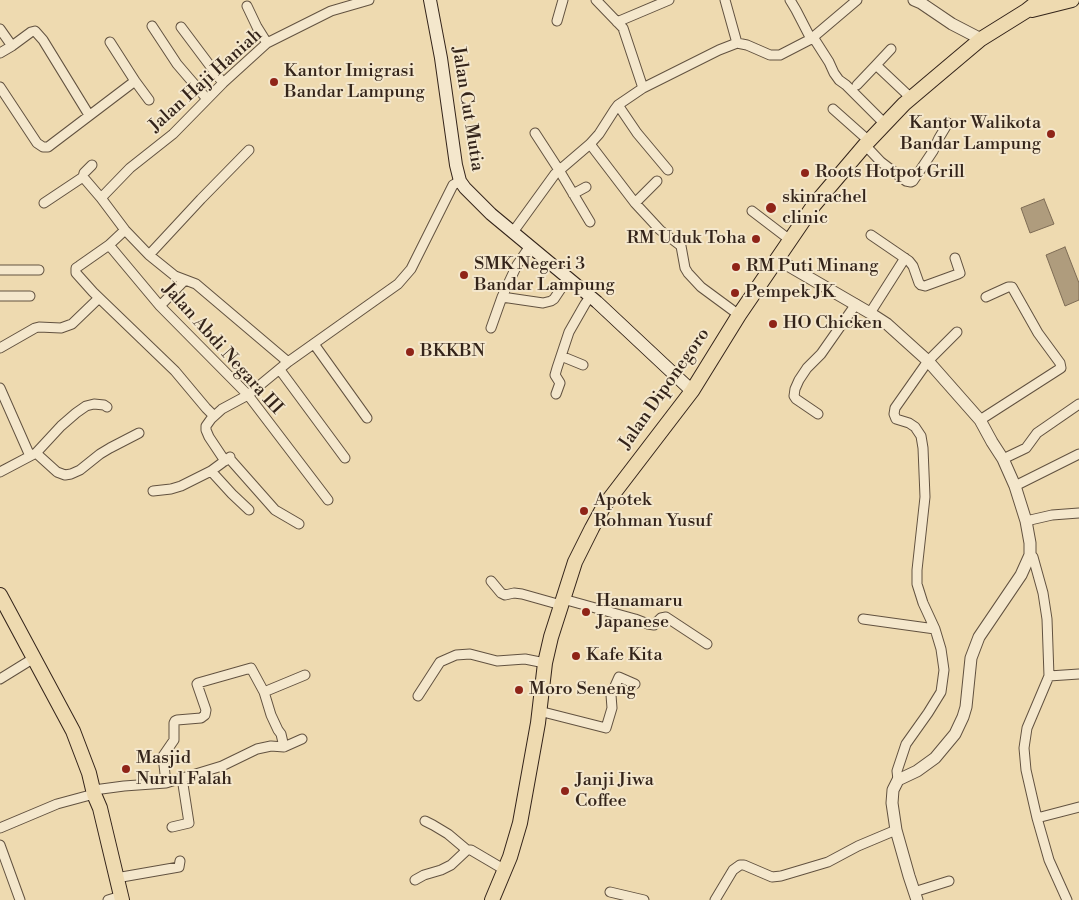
<!DOCTYPE html>
<style>
body{margin:0}
canvas{display:block;background:#eedab0}
</style>
<canvas width="1079" height="900"></canvas>
<script>
const ctx = document.querySelector('canvas').getContext('2d');
ctx.lineJoin = 'round';
function fill(path, color) {
  ctx.fillStyle = color;
  ctx.fill(path, 'evenodd');
}
function shape(rows) {
  const path = new Path2D();
  for (const r of rows) {
    path.moveTo(r[0], r[1]);
    for (let i = 2; i < r.length; i += 2) path.lineTo(r[i], r[i + 1]);
  }
  return path;
}
function strokePath(path, color, width, dash) {
  ctx.strokeStyle = color;
  ctx.lineWidth = width;
  ctx.lineCap = dash ? 'butt' : 'round';
  ctx.setLineDash(dash || []);
  ctx.stroke(path);
}
function drawText(font, color, halo, rows, align = 'center') {
  ctx.font = font + ' "Libre Bodoni",serif';
  ctx.lineWidth = 4;
  ctx.setLineDash([]);
  ctx.textBaseline = 'middle';
  ctx.strokeStyle = halo;
  ctx.fillStyle = color;
  for (const [text, x, y, turn = 0] of rows) {
    ctx.save();
    ctx.translate(x, y);
    ctx.rotate((+turn || 0) * Math.PI / 180);
    ctx.textAlign = isNaN(turn) ? turn : align;
    if (halo) ctx.strokeText(text, 0, 0);
    ctx.fillText(text, 0, 0);
    ctx.restore();
  }
}
const water = shape([
 [1044,199,1054,224,1030,233,1021,208,1044,199],
 [1065,247,1079,283,1079,300,1065,306,1046,255,1065,247]
]);
fill(water, '#af9c7d');
strokePath(water, '#7e6c55', 1);
const minor = shape([
 [369,0,331,11,267,43,223,83,173,134,130,168,101,198,125,230,149,255,175,276,196,284,288,362,398,284,411,269,453,185,460,181],
 [596,0,623,28,643,88],
 [725,0,737,43],
 [790,0,796,10,811,39],
 [247,6,257,27,267,43],
 [557,21,563,0],
 [617,22,669,0],
 [152,26,177,64,207,99],
 [181,27,223,83],
 [0,29,12,46],
 [813,37,829,62,834,73,839,80,846,85,885,124],
 [110,42,135,81,149,100],
 [0,53,12,46,31,32,35,31,43,40,89,115],
 [876,65,911,98],
 [857,85,876,65,891,49],
 [0,87,37,143,43,147,48,147,135,81],
 [618,105,637,133,668,170],
 [833,109,869,141],
 [535,133,559,170,590,222],
 [590,144,635,203,660,230,681,246,685,268,688,273,701,287,739,315],
 [865,145,881,162,906,181,911,182,913,181,933,151,939,138,948,123],
 [83,177,101,198],
 [573,194,586,187],
 [44,203,83,177,84,173,92,165],
 [635,203,657,181],
 [752,211,790,240],
 [125,230,109,245,79,266,76,268,76,273,93,292,175,371,206,408,214,416],
 [513,232,555,174,590,144,599,134,615,109,618,105,643,88,719,50,737,43,747,45,770,55,780,55,811,39,857,0],
 [871,235,909,261,913,266,919,283,921,285,925,286,958,274,960,273,955,258],
 [109,245,160,306,248,395,328,500],
 [149,255,201,199,249,150],
 [0,270,39,270],
 [0,296,30,296],
 [502,297,543,303,551,301,554,299,568,278],
 [160,306,185,280],
 [870,313,905,258],
 [491,328,502,297,517,265,530,246],
 [314,344,367,418],
 [0,348,35,328,39,327,61,328,72,324,99,298],
 [561,356,583,365],
 [280,370,345,458],
 [0,388,30,456],
 [556,394,560,383,555,375,557,368,569,332,585,304,590,297],
 [818,414,796,399,794,396,795,389,799,380,807,368,821,354,856,304],
 [980,420,1061,368,1060,363,1038,333,1012,287,1008,287,986,297],
 [36,453,57,472,65,475,71,474,80,470,100,454,110,448,139,433],
 [229,458,275,510,299,524],
 [1003,459,1026,448,1037,433,1079,404],
 [225,461,209,437,206,430,206,426,211,419,222,409,248,395,288,362],
 [211,471,232,494,249,510],
 [0,472,36,453,61,426,76,413,86,406,94,404,104,405,107,407],
 [1015,486,1079,454],
 [153,491,171,489,181,486,211,471,230,457],
 [1026,521,1052,515,1079,513],
 [1030,555,1033,557,1043,593,1047,619,1049,676,1027,728,1024,748,1026,770,1037,818,1049,860,1067,900],
 [491,581,501,593,505,595,514,593,522,594,561,605],
 [563,599,635,619,648,624,654,625,661,618,666,617,707,644],
 [863,619,935,629],
 [1049,676,1079,674],
 [0,679,34,658],
 [264,692,305,675],
 [418,696,440,662,456,655,470,654,497,661,525,659,545,663],
 [539,711,606,728,612,708,611,695,619,677,635,684],
 [898,780,897,771,906,744,928,713,941,692,944,670,941,649,935,629,923,603,917,584,917,570,925,497,923,448,921,436,915,427,909,423,896,419,894,414,895,408,928,361,957,332],
 [166,783,163,756,174,740,174,723,175,721,177,720,201,718,205,715,206,710,197,684,198,683,251,668,264,692,271,715,278,730,281,734,284,747],
 [94,790,124,786,166,783,222,766,257,749,271,746,284,747,302,739],
 [1037,818,1079,807],
 [425,821,433,825,448,834,467,850],
 [172,827,189,823,182,778],
 [0,828,57,804,94,794],
 [0,845,20,900],
 [116,878,179,867,180,861],
 [415,880,424,875,441,870,451,865,467,850,471,850,505,870],
 [610,892,644,900],
 [914,892,949,881],
 [108,900,121,896],
 [715,900,733,870,740,865,744,865,772,877,781,876,828,862,858,846,896,830]
]);
const tertiary = shape([
 [914,0,921,3,952,24,981,39],
 [777,259,870,313,887,324,928,361,980,420,992,442,1003,459,1015,486,1026,521,1030,543,1030,555,1021,575,979,637,971,658,966,707,963,717,955,734,935,758,917,771,898,780,893,790,892,803,896,830,909,876,917,900]
]);
const secondary = shape([
 [430,0,441,58,456,165,460,181,465,188,491,214,597,302,692,391]
]);
const primary = shape([
 [1032,10,1072,0],
 [0,595,73,731,89,773,94,794,100,808,122,900],
 [492,900,510,857,520,823,538,723,545,663,551,637,575,562,592,528,604,506,692,391,739,315,814,205,865,145,904,104,930,82,981,39,1026,11,1040,0]
]);
strokePath(minor, '#625240', 11);
strokePath(tertiary, '#625240', 13);
strokePath(secondary, '#34241a', 14);
strokePath(primary, '#34241a', 16);
strokePath(minor, '#f4e7cc', 9);
strokePath(tertiary, '#f4e7cc', 11);
strokePath(secondary, '#f4e7cc', 12);
strokePath(primary, '#eedab0', 14);
for (const [x, y, r, color] of [
 [274,82,5,"#8f2418"],
 [1051,134,5,"#8f2418"],
 [805,173,5,"#8f2418"],
 [771,208,6,"#8f2418"],
 [756,239,5,"#8f2418"],
 [736,267,5,"#8f2418"],
 [464,275,5,"#8f2418"],
 [735,293,5,"#8f2418"],
 [773,324,5,"#8f2418"],
 [410,352,5,"#8f2418"],
 [584,511,5,"#8f2418"],
 [586,612,5,"#8f2418"],
 [576,656,5,"#8f2418"],
 [519,690,5,"#8f2418"],
 [126,769,5,"#8f2418"],
 [565,791,5,"#8f2418"]
]) {
  const dot = new Path2D();
  dot.arc(x, y, r, 0, 2 * Math.PI);
  ctx.fillStyle = color;
  ctx.fill(dot);
  strokePath(dot, '#f4e7cc', 2);
}
drawText('18px', '#34241a', '#f4e7cc', [
 ["Kantor Imigrasi",284,72],
 ["Bandar Lampung",284,93],
 ["Kantor Walikota",1041,124,"right"],
 ["Bandar Lampung",1041,145,"right"],
 ["Roots Hotpot Grill",815,173],
 ["skinrachel",782,198],
 ["clinic",782,219],
 ["RM Uduk Toha",746,239,"right"],
 ["SMK Negeri 3",474,265],
 ["Bandar Lampung",474,286],
 ["RM Puti Minang",746,267],
 ["Pempek JK",745,293],
 ["HO Chicken",783,324],
 ["BKKBN",420,352],
 ["Apotek",594,501],
 ["Rohman Yusuf",594,522],
 ["Hanamaru",596,602],
 ["Japanese",596,623],
 ["Kafe Kita",586,656],
 ["Moro Seneng",529,690],
 ["Masjid",136,759],
 ["Nurul Falah",136,780],
 ["Janji Jiwa",575,781],
 ["Coffee",575,802]
], 'left');
drawText('18px', '#34241a', '#f4e7cc', [
 ["Jalan Haji Haniah",206,81,-42],
 ["Jalan Cut Mutia",467,109,81],
 ["Jalan Abdi Negara III",222,349,48],
 ["Jalan Diponegoro",665,389,-55]
]);
</script>
